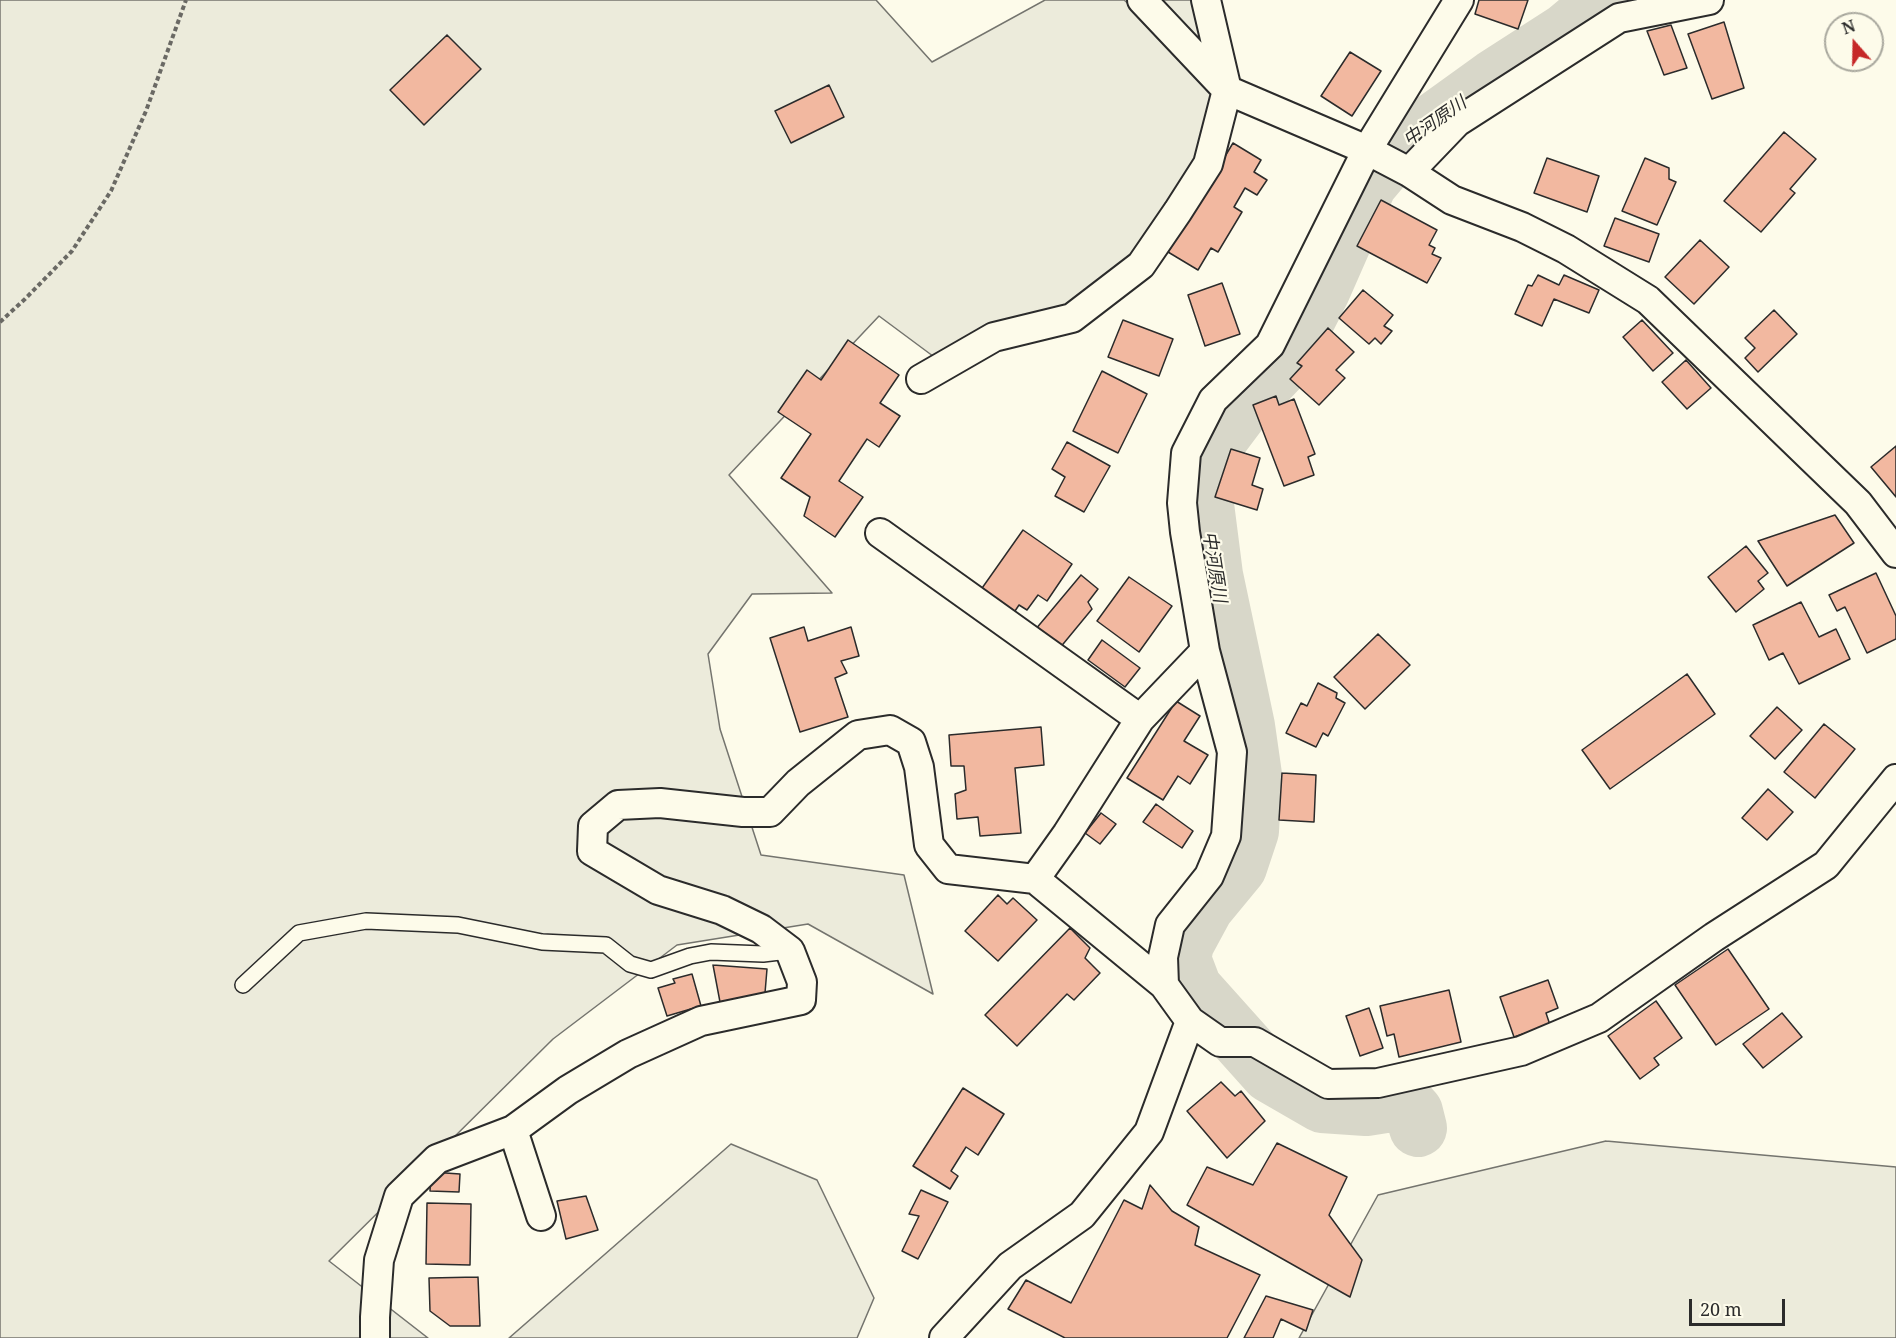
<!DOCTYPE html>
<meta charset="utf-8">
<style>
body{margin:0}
#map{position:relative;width:1896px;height:1338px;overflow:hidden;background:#fdfbea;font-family:"Noto Serif",serif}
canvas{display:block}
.north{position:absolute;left:1824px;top:12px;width:60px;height:60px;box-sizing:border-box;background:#fdfbea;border:2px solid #a9a89e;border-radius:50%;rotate:340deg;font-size:16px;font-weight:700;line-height:24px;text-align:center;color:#2b2b2b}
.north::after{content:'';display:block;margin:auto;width:21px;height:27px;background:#c62828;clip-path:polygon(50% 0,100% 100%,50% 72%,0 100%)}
.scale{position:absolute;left:1689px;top:1299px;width:96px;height:27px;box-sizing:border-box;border:3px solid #2b2b2b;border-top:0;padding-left:8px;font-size:18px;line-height:21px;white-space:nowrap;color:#2b2b2b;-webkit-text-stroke:4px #fdfbea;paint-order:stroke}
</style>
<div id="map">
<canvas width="1896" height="1338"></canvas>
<div class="north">N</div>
<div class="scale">20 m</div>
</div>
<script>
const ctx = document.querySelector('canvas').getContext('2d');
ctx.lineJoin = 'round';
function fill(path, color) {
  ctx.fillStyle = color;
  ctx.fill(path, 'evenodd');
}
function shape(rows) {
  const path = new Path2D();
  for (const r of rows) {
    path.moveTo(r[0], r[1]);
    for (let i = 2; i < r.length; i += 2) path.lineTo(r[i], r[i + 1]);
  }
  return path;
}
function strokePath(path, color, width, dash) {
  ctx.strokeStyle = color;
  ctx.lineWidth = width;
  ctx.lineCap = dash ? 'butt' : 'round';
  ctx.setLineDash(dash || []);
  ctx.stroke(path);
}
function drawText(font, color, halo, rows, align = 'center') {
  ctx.font = font + ' "Noto Serif","Noto Sans JP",serif';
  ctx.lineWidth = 4.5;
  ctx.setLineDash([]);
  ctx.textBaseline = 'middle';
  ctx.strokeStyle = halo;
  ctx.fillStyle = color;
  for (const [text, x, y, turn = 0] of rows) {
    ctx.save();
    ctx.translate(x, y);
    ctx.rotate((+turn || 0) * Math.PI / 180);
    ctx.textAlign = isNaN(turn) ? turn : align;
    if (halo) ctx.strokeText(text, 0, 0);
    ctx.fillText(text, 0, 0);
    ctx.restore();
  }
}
const green = shape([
 [0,0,876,0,932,62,1045,0,1124,0,1220,82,1178,211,1105,293,945,365,879,316,729,475,832,593,752,594,708,654,720,729,761,855,904,875,933,994,808,924,677,945,553,1039,329,1261,428,1338,0,1338,0,0],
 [1151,0,1200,0,1201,50,1151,0],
 [1606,1141,1896,1167,1896,1338,1299,1338,1378,1195,1606,1141],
 [731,1144,817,1180,874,1298,857,1338,509,1338,731,1144]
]);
fill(green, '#ecebdb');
strokePath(green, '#74746e', 1.5);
strokePath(shape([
 [1418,1128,1414,1112,1404,1101,1366,1107,1322,1104,1270,1074,1193,988,1182,959,1185,944,1205,907,1238,867,1250,831,1253,775,1246,726,1214,575,1202,481,1215,444,1245,404,1284,363,1321,291,1368,184,1400,146,1493,79,1566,32,1598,5,1610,0]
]), '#d8d7c9', 58);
const building = shape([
 [1479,0,1528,0,1518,29,1475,14,1479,0],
 [1724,22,1744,88,1712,99,1688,34,1724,22],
 [1671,25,1687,68,1664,75,1647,31,1671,25],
 [447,35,481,69,424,125,390,90,447,35],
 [1350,52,1381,71,1352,116,1321,96,1350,52],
 [829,85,844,117,791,143,775,111,829,85],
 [1784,132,1816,159,1790,189,1795,193,1761,232,1724,201,1784,132],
 [1233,143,1261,160,1254,172,1267,180,1257,195,1245,188,1234,207,1242,212,1218,252,1211,248,1198,270,1168,252,1233,143],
 [1547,158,1599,176,1587,212,1534,193,1547,158],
 [1645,158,1669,168,1669,179,1676,182,1657,225,1622,211,1645,158],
 [1381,200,1437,230,1429,245,1435,248,1432,254,1441,258,1427,283,1357,246,1381,200],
 [1615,218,1659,234,1649,262,1604,246,1615,218],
 [1700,240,1729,267,1694,304,1665,277,1700,240],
 [1538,275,1559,285,1564,275,1599,290,1589,313,1554,299,1542,326,1515,314,1528,285,1532,286,1538,275],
 [1222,283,1240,334,1205,346,1188,295,1222,283],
 [1363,290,1393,315,1384,326,1392,331,1381,344,1375,338,1369,344,1339,318,1363,290],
 [1774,310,1797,334,1758,372,1745,358,1755,348,1745,338,1774,310],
 [1123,320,1173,339,1159,376,1108,357,1123,320],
 [1642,320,1673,353,1653,371,1623,337,1642,320],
 [1328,328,1354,352,1336,370,1345,378,1319,405,1290,379,1302,366,1297,363,1328,328],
 [848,340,899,375,880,403,900,416,879,447,867,439,839,481,863,497,835,537,804,516,810,497,781,478,811,434,778,412,807,370,821,380,848,340],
 [1686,360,1711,388,1687,409,1662,382,1686,360],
 [1102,371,1147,394,1118,453,1073,431,1102,371],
 [1276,396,1279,405,1294,399,1315,454,1308,457,1314,475,1284,486,1253,405,1276,396],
 [1067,442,1110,466,1084,512,1055,496,1065,477,1052,469,1067,442],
 [1896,446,1896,497,1871,467,1896,446],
 [1231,449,1260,458,1252,485,1263,489,1257,510,1215,497,1231,449],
 [1835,515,1854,543,1787,586,1758,541,1835,515],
 [1023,530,1072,564,1047,601,1038,595,1027,610,1019,605,1013,614,980,591,1023,530],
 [1746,546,1768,573,1758,581,1764,589,1736,612,1708,577,1746,546],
 [1876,573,1896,616,1896,639,1867,653,1845,607,1837,611,1829,595,1876,573],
 [1081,575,1098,589,1088,602,1092,609,1059,649,1035,630,1081,575],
 [1129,577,1172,606,1139,652,1097,621,1129,577],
 [1801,602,1819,637,1836,629,1850,659,1799,684,1783,653,1769,660,1753,625,1801,602],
 [804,627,808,641,851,627,859,656,841,661,847,673,835,678,848,717,800,732,770,638,804,627],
 [1378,634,1410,665,1365,709,1334,677,1378,634],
 [1102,640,1140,668,1125,687,1088,660,1102,640],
 [1687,674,1715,714,1610,789,1582,750,1687,674],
 [1318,683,1337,693,1336,698,1345,703,1328,736,1323,733,1316,747,1286,733,1301,703,1307,706,1318,683],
 [1176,701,1200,716,1184,741,1208,755,1190,784,1178,776,1163,800,1127,778,1176,701],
 [1777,707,1802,730,1775,759,1750,736,1777,707],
 [1824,724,1855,749,1815,798,1784,772,1824,724],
 [1041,727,1044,765,1015,768,1021,833,980,836,978,817,957,819,955,794,966,790,964,766,951,766,949,735,1041,727],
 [1282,773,1316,775,1314,822,1279,820,1282,773],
 [1768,789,1793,812,1767,840,1742,818,1768,789],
 [1156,804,1193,831,1182,848,1143,822,1156,804],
 [1101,813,1116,824,1100,844,1085,833,1101,813],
 [998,895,1007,904,1013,898,1037,920,998,961,965,931,998,895],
 [1070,928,1090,948,1085,958,1100,973,1074,1000,1067,994,1017,1046,985,1015,1070,928],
 [1728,949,1769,1009,1716,1045,1675,985,1728,949],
 [713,965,767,969,765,993,720,1002,713,965],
 [692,974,701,1006,667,1016,658,988,675,983,673,979,692,974],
 [1548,980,1558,1008,1546,1013,1550,1025,1514,1037,1500,997,1548,980],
 [1449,990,1461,1042,1399,1057,1394,1034,1387,1036,1380,1006,1449,990],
 [1656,1001,1682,1038,1654,1058,1659,1065,1640,1079,1608,1036,1656,1001],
 [1369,1008,1383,1048,1360,1056,1346,1016,1369,1008],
 [1782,1013,1802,1037,1763,1068,1743,1044,1782,1013],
 [1221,1082,1235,1096,1241,1091,1265,1121,1227,1158,1187,1111,1221,1082],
 [963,1088,1004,1114,978,1155,966,1147,951,1171,958,1176,950,1189,913,1166,963,1088],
 [1277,1143,1347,1177,1329,1215,1362,1260,1350,1297,1187,1205,1207,1167,1253,1185,1277,1143],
 [431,1172,460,1174,459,1192,430,1191,431,1172],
 [1150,1185,1172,1211,1199,1227,1195,1245,1260,1275,1227,1338,1065,1338,1008,1309,1026,1280,1071,1303,1124,1200,1142,1209,1150,1185],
 [921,1190,948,1202,918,1259,902,1251,919,1216,909,1214,921,1190],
 [586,1196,598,1230,566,1239,557,1201,586,1196],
 [427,1203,471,1204,470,1265,426,1264,427,1203],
 [478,1277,480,1326,450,1326,430,1311,429,1278,478,1277],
 [1266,1296,1313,1310,1306,1331,1281,1319,1273,1338,1244,1338,1266,1296]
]);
fill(building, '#f2b8a0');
strokePath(building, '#2b2b2b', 1.5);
const lane = shape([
 [243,985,299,933,366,921,458,925,542,942,606,945,630,964,651,970,690,956,711,952,763,954,788,951]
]);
const street = shape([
 [1206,0,1227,90,1367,150,1409,172,1452,200,1522,227,1566,249,1648,300,1858,503,1896,553],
 [1459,0,1367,150,1270,345,1213,400,1186,453,1182,503,1185,532,1205,651,1232,752,1226,836,1209,876,1170,925,1163,957,1164,985,1190,1021,1220,1042,1255,1042,1328,1084,1378,1083,1521,1051,1599,1018,1714,937,1826,865,1896,779],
 [1409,172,1457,122,1619,18,1709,0],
 [921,379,994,337,1072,318,1141,265,1178,211,1208,164,1227,90,1142,0],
 [880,533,1140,719],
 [1035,879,1164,985],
 [513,1130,541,1216],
 [375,1338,375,1317,379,1260,399,1196,437,1159,513,1130,568,1090,628,1054,701,1021,801,1000,802,982,790,951,761,929,722,910,658,890,592,851,593,826,618,805,660,803,743,812,770,812,798,783,858,735,890,730,911,742,919,767,929,845,948,869,1035,879,1067,834,1140,719,1205,651],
 [944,1338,1010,1266,1082,1215,1149,1132,1190,1021]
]);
strokePath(lane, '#2b2b2b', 18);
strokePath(street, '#2b2b2b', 32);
strokePath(shape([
 [0,322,25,299,72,251,111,191,146,111,186,0]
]), '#6a6964', 4, [4.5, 3]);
strokePath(lane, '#fdfbea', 15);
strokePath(street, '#fdfbea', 28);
drawText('italic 18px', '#2b2b2b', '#fdfbea', [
 ["中河原川",1435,122,-35],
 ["中河原川",1214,567,81]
]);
</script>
